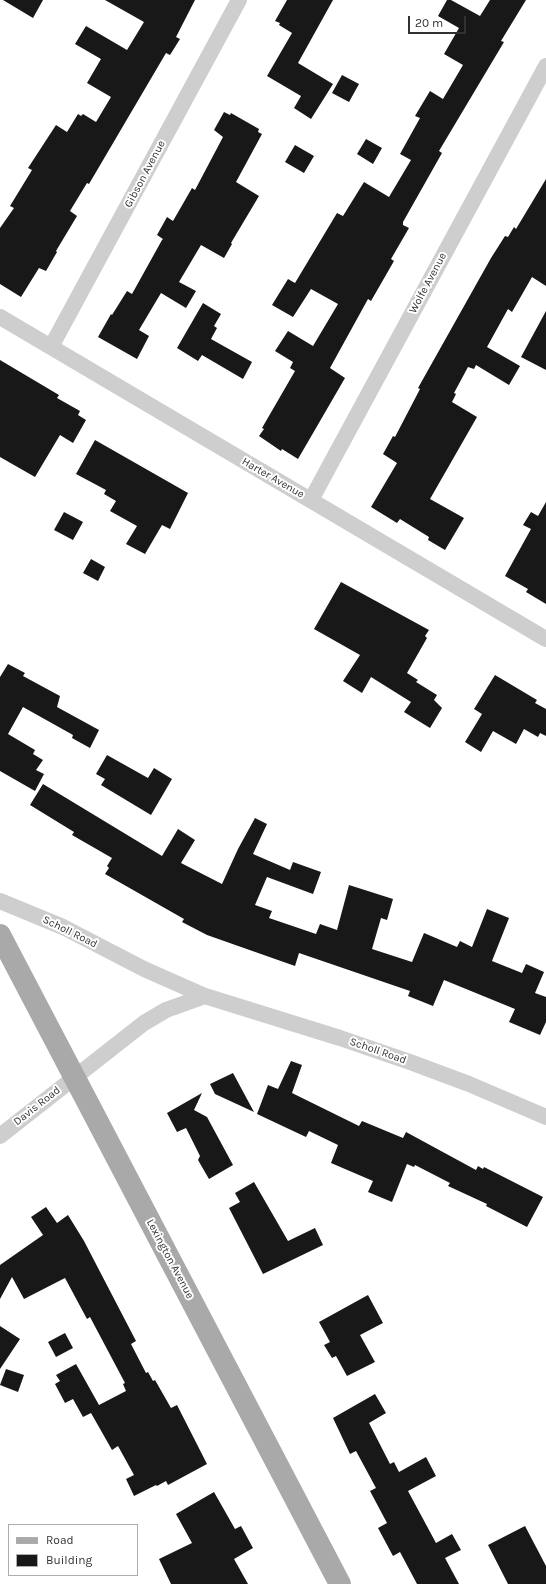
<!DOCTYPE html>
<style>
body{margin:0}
#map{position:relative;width:546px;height:1584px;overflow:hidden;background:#fff;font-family:Karla,sans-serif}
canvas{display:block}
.legend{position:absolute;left:8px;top:1524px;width:130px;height:52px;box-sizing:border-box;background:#fff;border:1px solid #adadad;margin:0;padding:5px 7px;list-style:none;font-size:12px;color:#313131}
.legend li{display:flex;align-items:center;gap:8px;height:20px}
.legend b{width:20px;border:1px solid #adadad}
.scale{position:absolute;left:408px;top:16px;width:58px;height:18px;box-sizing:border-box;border:2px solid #313131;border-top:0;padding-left:5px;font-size:12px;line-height:14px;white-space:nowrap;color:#313131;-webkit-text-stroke:3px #fff;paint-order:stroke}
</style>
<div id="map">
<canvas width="546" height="1584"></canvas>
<ul class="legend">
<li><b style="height:5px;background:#a9a9a9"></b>Road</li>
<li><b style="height:11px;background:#181818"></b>Building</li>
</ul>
<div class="scale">20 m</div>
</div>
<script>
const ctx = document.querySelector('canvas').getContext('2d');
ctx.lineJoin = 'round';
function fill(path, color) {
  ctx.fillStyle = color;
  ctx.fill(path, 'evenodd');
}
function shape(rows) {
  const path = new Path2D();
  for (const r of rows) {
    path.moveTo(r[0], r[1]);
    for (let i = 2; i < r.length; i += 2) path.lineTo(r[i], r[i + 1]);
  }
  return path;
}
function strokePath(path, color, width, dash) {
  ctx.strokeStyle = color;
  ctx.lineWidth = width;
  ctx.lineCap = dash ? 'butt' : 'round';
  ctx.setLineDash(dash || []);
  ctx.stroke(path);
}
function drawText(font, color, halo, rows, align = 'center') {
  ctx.font = font + ' Karla,sans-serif';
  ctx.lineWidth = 4;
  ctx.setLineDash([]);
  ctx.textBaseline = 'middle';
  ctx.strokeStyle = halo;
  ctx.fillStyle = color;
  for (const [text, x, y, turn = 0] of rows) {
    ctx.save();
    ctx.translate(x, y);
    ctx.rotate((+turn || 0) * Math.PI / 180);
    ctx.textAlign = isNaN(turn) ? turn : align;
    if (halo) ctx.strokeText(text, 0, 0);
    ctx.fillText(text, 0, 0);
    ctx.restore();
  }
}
fill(shape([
 [3,0,43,0,33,18],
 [105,0,195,0,176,37,180,39,170,55,166,53,89,184,87,183,70,211,77,216,56,251,57,252,46,271,39,268,21,297,0,284,0,228,14,208,10,206,32,170,28,168,56,125,67,132,78,114,81,116,83,114,96,122,111,97,87,83,101,59,75,44,86,26,127,50,144,22],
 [287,0,333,0,298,63,333,84,311,119,294,108,301,96,267,76,292,33,279,25,280,23,275,21],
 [447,0,451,0,480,16,490,0,526,0,501,41,504,42,439,151,442,153,403,222,403,225,409,228,391,259,394,261,371,301,368,299,330,368,345,378,298,459,282,449,281,451,259,436,264,429,262,428,295,371,290,368,293,362,275,351,288,331,313,346,338,304,311,289,293,317,272,305,288,279,295,283,337,213,343,216,364,182,389,197,411,160,400,154,420,118,415,116,430,91,443,99,463,65,444,54,459,28,438,16],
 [342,75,359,84,349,102,332,93],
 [224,112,230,115,231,113,259,129,258,132,262,134,236,182,259,196,231,243,232,244,224,258,201,245,179,282,196,291,186,308,161,293,139,330,149,336,137,359,98,337,111,314,112,315,127,291,132,294,162,240,163,239,157,235,167,217,173,221,192,188,195,190,223,137,214,130],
 [366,139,382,148,373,164,357,154],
 [295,145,314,156,304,173,285,162],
 [546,179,546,286,532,277,512,312,508,309,487,347,520,366,509,385,476,365,474,369,468,367,454,393,456,394,452,402,477,417,430,499,464,518,445,550,428,540,429,537,400,519,397,523,371,507,397,463,383,454,393,436,395,437,420,389,418,388,491,258,505,236,508,237,514,227,516,229],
 [203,303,221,314,214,326,217,328,211,339,252,362,243,379,202,355,198,361,177,348],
 [546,311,546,370,521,357],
 [0,360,59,395,57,398,80,411,78,415,86,420,73,443,60,435,35,477,0,457],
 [95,440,188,493,170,529,162,525,145,554,126,544,137,526,110,511,116,501,104,494,106,490,76,474],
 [546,502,546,604,526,592,528,589,505,576,531,529,523,525,531,512,538,516],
 [64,512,83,522,73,540,54,530],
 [91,559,105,567,98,581,83,573],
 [341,582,429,630,425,636,427,638,407,673,418,680,416,682,437,695,434,700,442,708,430,728,404,712,411,702,371,677,362,693,343,681,360,655,314,629],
 [8,664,25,673,23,676,60,696,57,707,99,730,90,748,72,738,73,735,23,707,8,734,35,750,33,754,43,760,36,770,44,774,35,791,0,771,0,677],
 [495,675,537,700,535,703,546,709,546,736,540,733,538,737,524,729,516,744,493,731,481,752,465,742,482,714,474,709],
 [107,755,148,778,154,768,172,779,151,815,101,785,105,779,96,774],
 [43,784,162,856,178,829,195,840,181,863,222,884,238,849,255,818,267,824,253,854,290,870,293,862,321,872,313,894,267,877,255,905,272,911,269,918,316,934,320,924,337,930,349,885,393,899,387,920,381,918,372,949,412,962,424,933,457,947,460,941,472,947,487,909,509,918,492,961,522,973,526,964,544,972,535,993,546,997,546,1022,540,1035,509,1022,515,1009,444,980,433,1006,408,996,410,991,299,953,295,966,207,935,182,922,184,919,105,874,109,868,107,866,112,858,72,835,74,832,30,805],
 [291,1061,302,1065,292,1093,359,1126,362,1121,403,1138,406,1132,476,1170,478,1166,483,1169,484,1167,543,1197,527,1227,486,1206,487,1204,448,1186,450,1183,415,1165,414,1167,407,1164,392,1202,368,1192,373,1181,331,1163,338,1145,309,1131,306,1137,257,1114,268,1085,278,1089],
 [233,1073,254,1112,215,1094,210,1084],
 [202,1093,194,1110,207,1117,233,1165,209,1179,198,1160,200,1156,186,1128,177,1132,167,1113],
 [254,1182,288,1241,315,1228,323,1245,263,1274,229,1208,240,1202,235,1193],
 [46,1207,57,1223,68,1215,84,1241,136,1341,131,1344,146,1373,148,1372,153,1381,155,1380,171,1408,177,1405,207,1464,168,1485,166,1481,157,1486,156,1485,134,1496,126,1479,134,1475,118,1446,112,1450,91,1413,83,1417,73,1399,65,1403,55,1384,60,1381,56,1375,76,1364,99,1405,126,1391,123,1384,125,1383,90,1317,87,1319,65,1278,24,1299,12,1277,0,1299,0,1265,43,1235,31,1217],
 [368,1295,383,1323,360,1335,375,1362,347,1376,336,1356,332,1358,324,1345,330,1342,319,1322],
 [0,1326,20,1339,0,1369],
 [65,1333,73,1348,56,1357,48,1342],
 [6,1369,24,1375,18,1392,0,1385],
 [375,1394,386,1413,369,1423,390,1464,394,1462,399,1472,426,1457,436,1476,408,1491,436,1543,452,1534,461,1550,445,1558,459,1584,417,1584,400,1552,393,1556,378,1528,387,1523,370,1491,376,1488,356,1451,350,1454,333,1418],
 [214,1492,235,1529,241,1526,253,1548,234,1559,248,1584,171,1584,159,1559,192,1543,176,1514],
 [525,1526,546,1566,546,1584,508,1584,488,1545]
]), '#181818');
strokePath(shape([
 [0,317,546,639],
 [51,347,239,0],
 [311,500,546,66],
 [0,901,63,927,144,969,205,996],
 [0,1136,144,1023,166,1010,205,996,340,1038,410,1062,469,1084,546,1117]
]), '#cecece', 16);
strokePath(shape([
 [0,935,340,1584]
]), '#a9a9a9', 22);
drawText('11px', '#313131', '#fff', [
 ["Gibson Avenue",145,174,-62],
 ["Wolfe Avenue",428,283,-62],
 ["Harter Avenue",273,478,30],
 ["Scholl Road",70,932,26],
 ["Scholl Road",378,1051,19],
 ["Davis Road",37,1106,-38],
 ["Lexington Avenue",170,1259,62]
]);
</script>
